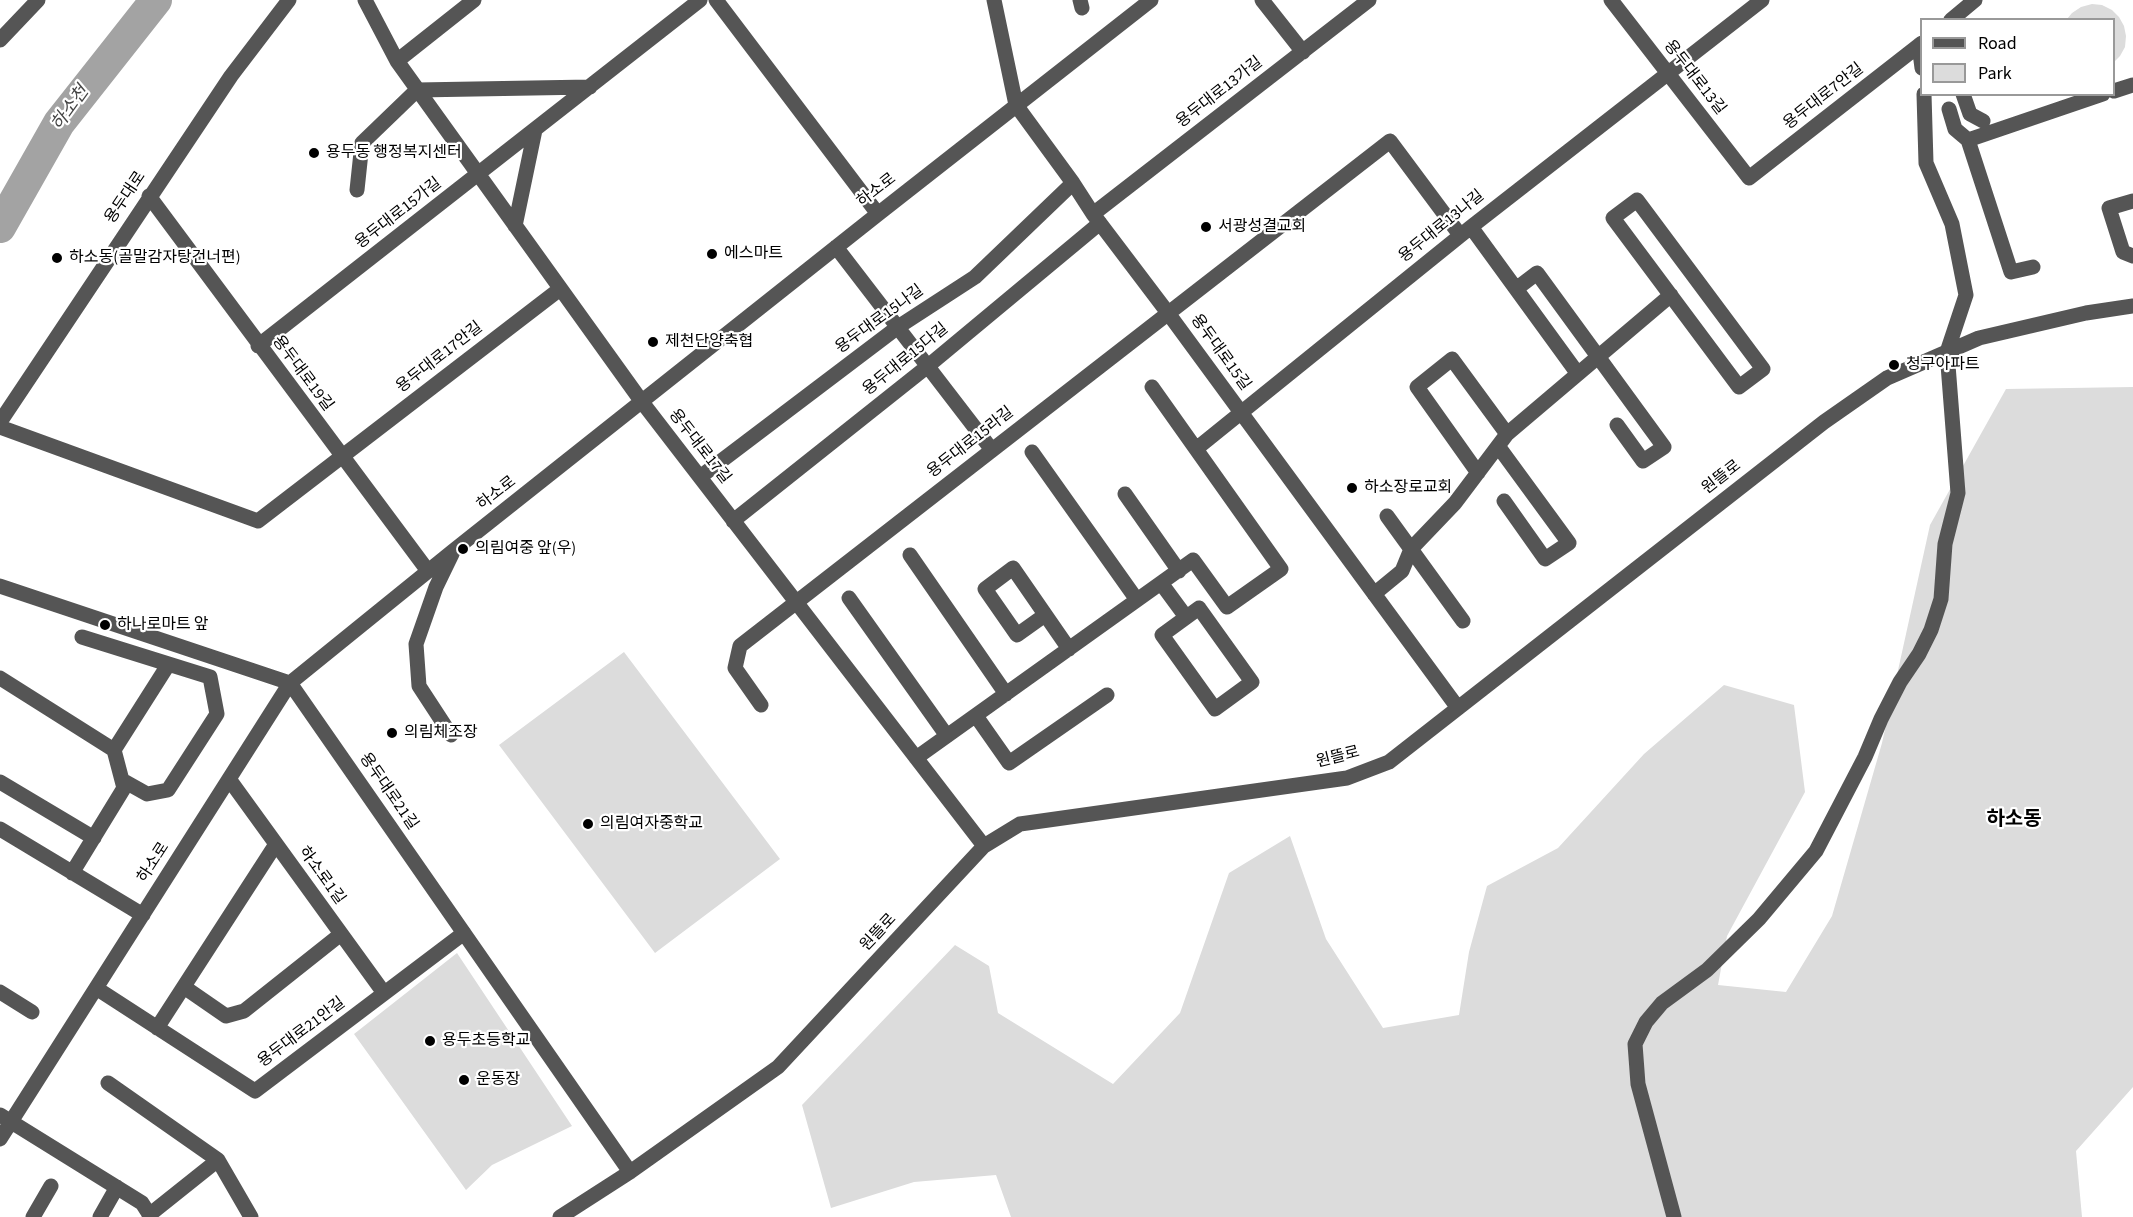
<!DOCTYPE html>
<meta charset="utf-8">
<style>
body{margin:0}
#map{position:relative;width:2133px;height:1217px;overflow:hidden;background:#fff;font-family:"Source Sans 3",sans-serif}
canvas{display:block}
.legend{position:absolute;left:1920px;top:18px;width:195px;height:78px;box-sizing:border-box;background:#fff;border:2px solid #999;margin:0;padding:8px 10px;list-style:none;font-size:18px;color:#000}
.legend li{display:flex;align-items:center;gap:12px;height:30px}
.legend b{width:30px;border:2px solid #999}
</style>
<div id="map">
<canvas width="2133" height="1217"></canvas>
<ul class="legend">
<li><b style="height:8px;background:#555"></b>Road</li>
<li><b style="height:16px;background:#dcdcdc"></b>Park</li>
</ul>
</div>
<script>
const ctx = document.querySelector('canvas').getContext('2d');
ctx.lineJoin = 'round';
function fill(path, color) {
  ctx.fillStyle = color;
  ctx.fill(path, 'evenodd');
}
function shape(rows) {
  const path = new Path2D();
  for (const r of rows) {
    path.moveTo(r[0], r[1]);
    for (let i = 2; i < r.length; i += 2) path.lineTo(r[i], r[i + 1]);
  }
  return path;
}
function strokePath(path, color, width, dash) {
  ctx.strokeStyle = color;
  ctx.lineWidth = width;
  ctx.lineCap = dash ? 'butt' : 'round';
  ctx.setLineDash(dash || []);
  ctx.stroke(path);
}
function drawText(font, color, halo, rows, align = 'center') {
  ctx.font = font + ' "Source Sans 3","Noto Sans KR",sans-serif';
  ctx.lineWidth = 4.5;
  ctx.setLineDash([]);
  ctx.textBaseline = 'middle';
  ctx.strokeStyle = halo;
  ctx.fillStyle = color;
  for (const [text, x, y, turn = 0] of rows) {
    ctx.save();
    ctx.translate(x, y);
    ctx.rotate((+turn || 0) * Math.PI / 180);
    ctx.textAlign = isNaN(turn) ? turn : align;
    if (halo) ctx.strokeText(text, 0, 0);
    ctx.fillText(text, 0, 0);
    ctx.restore();
  }
}
fill(shape([
 [2092,4,2102,5,2112,10,2119,17,2124,26,2126,36,2125,47,2120,56,2114,62,2114,20,2067,19,2072,13,2081,7],
 [2133,387,2133,1087,2076,1151,2082,1217,1011,1217,996,1175,914,1182,831,1208,802,1105,955,945,989,966,998,1013,1113,1084,1180,1013,1229,873,1290,836,1326,939,1383,1028,1459,1015,1469,952,1487,886,1558,848,1644,754,1724,685,1794,705,1805,792,1727,936,1718,985,1786,992,1832,916,1882,743,1930,525,2006,389],
 [624,652,780,859,655,953,499,745],
 [457,953,572,1126,492,1165,466,1190,354,1034]
]), '#dcdcdc');
strokePath(shape([
 [0,227,59,123,156,0]
]), '#a3a3a3', 32);
strokePath(shape([
 [365,0,397,61,642,402,984,846],
 [716,0,878,214],
 [994,0,1016,105,1073,183,1093,214,1168,313,1458,708],
 [1080,0,1082,8],
 [1262,0,1303,52],
 [1611,0,1749,178,1922,43],
 [1951,20,1975,0],
 [0,40,38,0],
 [1919,45,1922,68],
 [397,61,474,0],
 [2114,91,2133,85],
 [1963,94,1970,114,1983,121],
 [1949,109,1955,129,1968,140,2011,272,2033,267],
 [1968,140,2103,94],
 [357,190,362,143,417,90,590,87],
 [149,196,428,571],
 [1637,200,1763,369,1739,387,1613,218,1637,200],
 [2133,201,2109,208,2123,252,2133,256],
 [1093,214,1369,0],
 [515,226,535,130],
 [1471,227,1578,374],
 [836,247,992,450],
 [1516,289,1537,273,1664,447,1643,461,1617,425],
 [258,346,700,0],
 [0,422,231,76,289,0],
 [0,427,258,521,560,289],
 [1498,446,1569,543,1545,559,1504,501],
 [1196,449,1471,227,1762,0],
 [1032,452,1137,600],
 [1478,473,1417,387,1452,359,1507,434],
 [700,477,898,327,975,277,1073,183],
 [1125,494,1179,571],
 [1387,516,1463,621],
 [733,521,928,366,1100,223],
 [910,555,1006,694],
 [1161,583,1186,617],
 [0,586,290,683,630,1172],
 [1374,594,1402,571,1411,549,1455,503,1507,434,1671,295],
 [849,598,947,736],
 [1199,608,1252,682,1215,709,1162,635,1199,608],
 [1045,615,1017,635,985,589,1013,568,1069,649],
 [82,637,210,677,217,714,168,790,147,794,122,780],
 [0,678,114,750,124,788,72,873],
 [761,705,735,668,740,646,1390,141,1460,235],
 [976,716,1009,763,1107,695],
 [451,735,419,686,416,644,436,587,452,554],
 [114,750,168,665],
 [916,758,1193,560,1227,607,1281,569,1152,387],
 [229,779,384,993],
 [0,782,94,838],
 [0,829,143,915],
 [184,987,226,1016,244,1011,341,934],
 [96,988,255,1091,464,933],
 [0,992,32,1012],
 [157,1028,276,844],
 [108,1083,218,1160],
 [0,1115,142,1203,151,1217],
 [0,1139,290,683,453,551,878,214,1151,0],
 [149,1215,218,1160,251,1217],
 [33,1217,51,1186],
 [100,1217,117,1187],
 [560,1217,630,1172,778,1067,984,846,1020,824,1347,778,1389,762,1824,422,1887,378,1979,338,2086,313,2133,306],
 [1674,1217,1638,1084,1635,1044,1646,1022,1662,1003,1707,970,1759,919,1816,851,1865,757,1881,719,1900,682,1919,654,1931,630,1941,599,1945,544,1958,493,1947,352,1966,295,1952,224,1926,163,1924,94]
]), '#555', 15);
for (const [x, y, r, color] of [
 [314,153,6,"#000"],
 [1206,227,6,"#000"],
 [712,254,6,"#000"],
 [57,258,6,"#000"],
 [653,342,6,"#000"],
 [1894,365,6,"#000"],
 [1352,488,6,"#000"],
 [463,549,6,"#000"],
 [105,625,6,"#000"],
 [392,733,6,"#000"],
 [588,824,6,"#000"],
 [430,1041,6,"#000"],
 [464,1080,6,"#000"]
]) {
  const dot = new Path2D();
  dot.arc(x, y, r, 0, 2 * Math.PI);
  ctx.fillStyle = color;
  ctx.fill(dot);
  strokePath(dot, '#fff', 2);
}
drawText('16px', '#000', '#fff', [
 ["용두대로13길",1694,78,52],
 ["용두대로13가길",1220,93,-38],
 ["용두대로7안길",1824,97,-38],
 ["하소로",877,191,-38],
 ["용두대로",126,198,-56],
 ["용두대로15가길",399,214,-38],
 ["용두대로13나길",1442,227,-39],
 ["용두대로15나길",880,320,-36],
 ["용두대로15길",1220,353,54],
 ["용두대로17안길",440,358,-38],
 ["용두대로15다길",906,360,-39],
 ["용두대로19길",302,374,53],
 ["용두대로15라길",971,443,-38],
 ["용두대로17길",699,447,52],
 ["원뜰로",1722,478,-38],
 ["하소로",497,494,-38],
 ["원뜰로",1338,758,-14],
 ["용두대로21길",388,792,55],
 ["하소로",154,863,-57],
 ["하소로1길",321,876,54],
 ["원뜰로",879,933,-47],
 ["용두대로21안길",302,1033,-37]
]);
drawText('16px', '#000', '#fff', [
 ["용두동 행정복지센터",326,153],
 ["서광성결교회",1218,227],
 ["에스마트",724,254],
 ["하소동(골말감자탕건너편)",69,258],
 ["제천단양축협",665,342],
 ["청구아파트",1906,365],
 ["하소장로교회",1364,488],
 ["의림여중 앞(우)",475,549],
 ["하나로마트 앞",117,625],
 ["의림체조장",404,733],
 ["의림여자중학교",600,824],
 ["용두초등학교",442,1041],
 ["운동장",476,1080]
], 'left');
drawText('italic 18px', '#444', '#fff', [
 ["하소천",71,109,-54]
]);
drawText('bold 20px', '#000', '#fff', [
 ["하소동",2014,821]
]);
</script>
